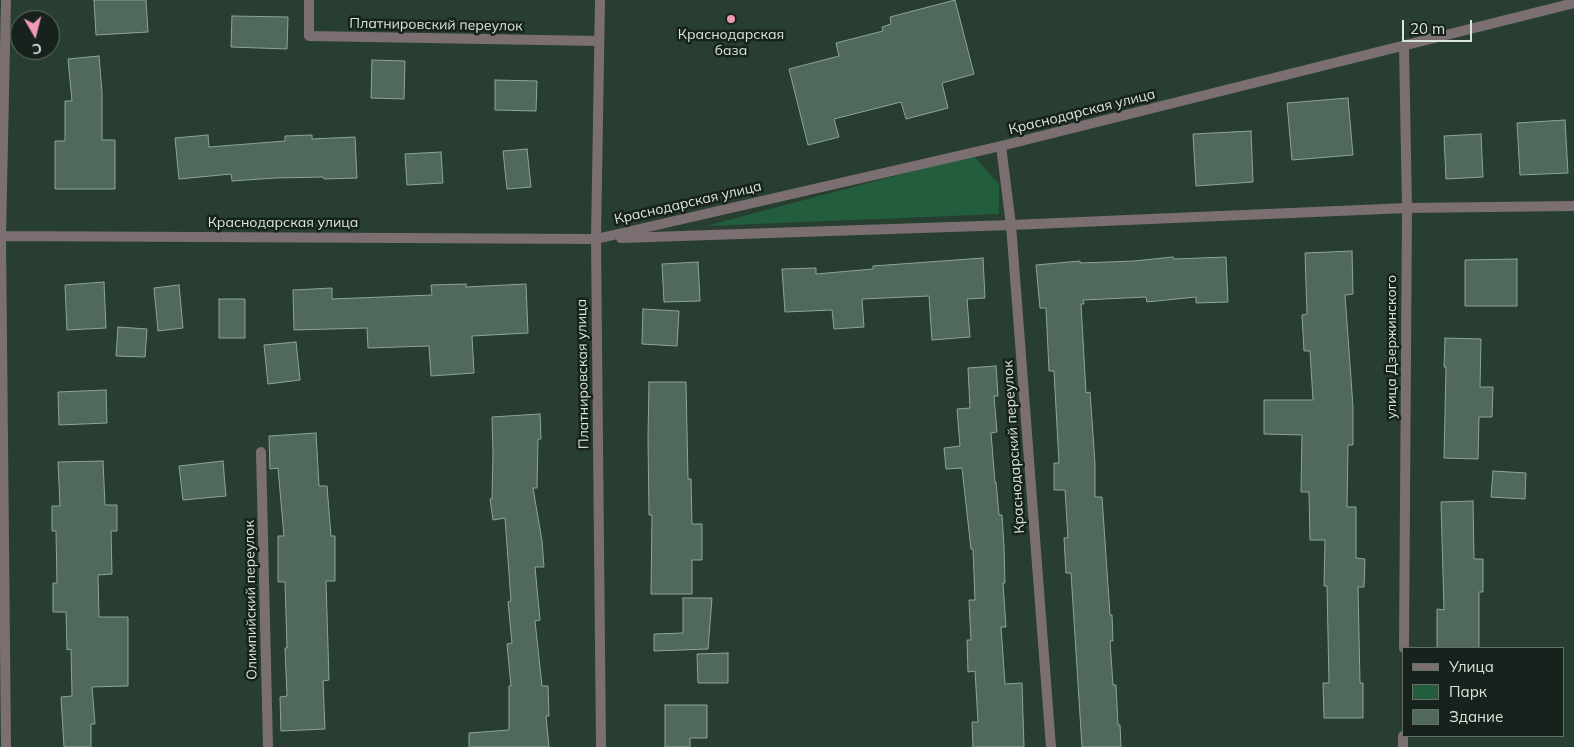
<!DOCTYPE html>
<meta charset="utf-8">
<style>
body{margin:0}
#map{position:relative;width:1574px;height:747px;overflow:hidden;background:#273e30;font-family:Mulish,sans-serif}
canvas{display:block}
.legend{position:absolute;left:1402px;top:647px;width:162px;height:90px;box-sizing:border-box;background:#18221c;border:1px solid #657069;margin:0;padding:6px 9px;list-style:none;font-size:15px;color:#d8e5dd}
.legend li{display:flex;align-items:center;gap:10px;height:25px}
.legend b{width:25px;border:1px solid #657069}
.north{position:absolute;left:10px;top:10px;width:50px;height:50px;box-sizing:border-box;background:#18221c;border:1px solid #657069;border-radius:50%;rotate:172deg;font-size:14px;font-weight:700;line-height:20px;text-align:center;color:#d8e5dd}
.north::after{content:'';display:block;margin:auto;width:18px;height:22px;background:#f09ab7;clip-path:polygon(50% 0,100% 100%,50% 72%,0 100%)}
.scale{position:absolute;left:1402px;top:20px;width:70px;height:22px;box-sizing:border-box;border:2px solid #d8e5dd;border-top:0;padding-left:6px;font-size:15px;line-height:18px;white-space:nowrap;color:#d8e5dd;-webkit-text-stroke:4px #18221c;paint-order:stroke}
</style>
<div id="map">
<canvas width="1574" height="747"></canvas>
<ul class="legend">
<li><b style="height:6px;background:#7b6f72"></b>Улица</li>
<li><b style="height:14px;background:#225d3e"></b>Парк</li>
<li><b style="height:14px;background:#51695a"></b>Здание</li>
</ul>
<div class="north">С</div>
<div class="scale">20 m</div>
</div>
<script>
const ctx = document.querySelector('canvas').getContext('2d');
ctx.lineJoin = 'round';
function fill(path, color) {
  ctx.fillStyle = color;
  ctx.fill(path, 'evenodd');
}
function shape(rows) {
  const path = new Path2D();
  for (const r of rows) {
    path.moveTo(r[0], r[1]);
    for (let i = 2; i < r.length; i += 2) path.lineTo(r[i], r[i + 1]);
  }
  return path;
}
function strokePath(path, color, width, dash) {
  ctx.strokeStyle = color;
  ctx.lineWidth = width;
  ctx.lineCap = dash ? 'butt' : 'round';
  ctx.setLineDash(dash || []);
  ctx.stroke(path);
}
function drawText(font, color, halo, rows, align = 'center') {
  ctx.font = font + ' Mulish,sans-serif';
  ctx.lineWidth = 5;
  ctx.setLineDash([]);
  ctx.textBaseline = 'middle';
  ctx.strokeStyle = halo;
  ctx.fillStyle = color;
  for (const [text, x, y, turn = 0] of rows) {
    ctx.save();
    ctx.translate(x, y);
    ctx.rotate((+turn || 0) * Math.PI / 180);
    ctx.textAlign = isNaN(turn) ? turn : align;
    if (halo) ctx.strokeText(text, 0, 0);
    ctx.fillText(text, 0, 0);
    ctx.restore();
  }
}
fill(shape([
 [973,155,999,184,999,214,706,226]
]), '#225d3e');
const building = shape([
 [94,0,146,0,148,32,96,35,94,0],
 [955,0,974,74,942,83,948,108,906,119,901,102,834,119,839,137,808,145,789,69,839,56,836,43,883,31,882,27,891,24,890,17,955,0],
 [232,16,288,17,287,49,231,47,232,16],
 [99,56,102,92,102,140,115,140,115,189,55,189,55,141,65,141,65,101,72,101,68,59,99,56],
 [372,60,405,61,404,99,371,98,372,60],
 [495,80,537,81,536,111,495,110,495,80],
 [1348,98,1353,155,1292,160,1287,103,1348,98],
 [1565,120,1568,173,1520,175,1517,123,1565,120],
 [1251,131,1253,182,1196,186,1193,134,1251,131],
 [1481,134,1483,177,1446,179,1444,136,1481,134],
 [208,135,209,147,285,141,285,136,312,135,312,139,355,137,357,178,324,179,323,177,275,178,232,181,231,174,179,179,175,138,208,135],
 [527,149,531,187,507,189,503,151,527,149],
 [441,152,443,183,407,185,405,154,441,152],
 [1352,251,1353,294,1345,295,1353,407,1353,445,1348,445,1347,507,1356,507,1356,558,1365,559,1364,587,1358,587,1360,683,1363,683,1363,718,1324,718,1323,683,1329,683,1327,586,1324,586,1325,540,1310,540,1309,492,1301,492,1302,435,1264,434,1264,400,1313,400,1310,351,1304,351,1302,315,1307,314,1305,253,1352,251],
 [1173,257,1174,259,1226,257,1228,302,1196,303,1196,297,1147,302,1146,297,1083,300,1084,304,1081,304,1086,393,1090,392,1095,463,1095,497,1102,497,1110,615,1112,615,1113,641,1110,641,1113,685,1116,685,1118,725,1120,725,1121,747,1082,747,1071,573,1066,573,1064,538,1068,538,1065,490,1054,490,1054,463,1059,463,1054,371,1049,371,1046,308,1040,308,1036,265,1080,261,1080,263,1134,261,1173,257],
 [983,258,985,298,967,299,970,337,932,340,929,296,862,299,864,327,834,329,832,310,785,312,782,269,816,268,816,274,873,269,873,266,983,258],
 [1517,259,1517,306,1465,306,1465,260,1517,259],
 [698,262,700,301,664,302,662,264,698,262],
 [104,282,106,328,67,330,65,285,104,282],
 [466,284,466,287,526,284,528,333,472,336,474,373,431,376,429,346,368,348,367,328,294,330,293,290,332,288,332,299,432,295,431,285,466,284],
 [179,285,183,328,158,331,154,288,179,285],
 [219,299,245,299,245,338,219,338,219,299],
 [643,309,679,311,677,346,642,344,643,309],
 [118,327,147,329,145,357,116,356,118,327],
 [1445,338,1481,339,1480,387,1493,387,1492,417,1479,417,1478,459,1444,458,1446,367,1444,367,1445,338],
 [296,342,300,380,268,384,264,345,296,342],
 [996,366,998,396,994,396,997,432,991,433,995,482,996,482,999,515,1002,515,1004,546,1005,583,1003,583,1006,627,1001,627,1005,684,1022,683,1024,747,973,747,972,722,978,722,975,671,968,672,967,640,971,640,969,600,975,600,973,549,971,549,962,468,946,469,944,448,960,446,957,409,970,408,968,368,996,366],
 [649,382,686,382,688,479,691,479,692,524,702,524,702,560,692,560,692,594,651,594,652,515,649,515,648,438,649,382],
 [106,390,107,423,59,425,58,392,106,390],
 [540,414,541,439,538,439,537,488,533,488,542,541,544,567,535,567,540,620,535,621,542,686,548,686,549,716,546,716,549,747,469,747,469,733,509,730,509,686,511,686,507,644,512,643,508,602,511,601,505,518,493,520,490,499,492,499,493,454,492,417,540,414],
 [316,433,319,486,327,486,331,536,335,536,335,581,326,581,329,680,323,681,325,729,281,731,280,697,287,696,285,648,287,648,285,582,278,582,278,536,284,536,278,468,270,469,269,436,316,433],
 [103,461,105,505,117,505,117,531,111,531,112,574,98,575,99,617,128,617,128,686,92,687,95,724,91,724,91,747,64,747,61,697,72,696,71,649,67,650,66,612,53,612,53,583,57,583,56,531,52,531,52,506,60,506,58,462,103,461],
 [223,461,226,496,183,500,179,466,223,461],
 [1493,471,1526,473,1525,499,1491,497,1493,471],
 [1473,501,1474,559,1483,559,1483,592,1479,592,1479,648,1437,648,1437,609,1444,610,1441,502,1473,501],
 [683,598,712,598,708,649,654,651,654,634,683,633,683,598],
 [728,653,728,683,698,683,697,654,728,653],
 [665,705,707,705,707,738,690,738,690,747,665,747,665,705]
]);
fill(building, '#51695a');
strokePath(building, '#8ca696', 1);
strokePath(shape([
 [6,0,1,236,6,747],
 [309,0,309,36,599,41],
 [600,0,596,239,601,747],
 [1001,146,1011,225,1051,747],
 [0,236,596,239,1001,146,1574,3],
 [621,238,1011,225,1407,208,1574,206],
 [261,452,268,747],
 [1404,648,1407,208,1404,46],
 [1403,747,1403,736]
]), '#7b6f72', 10);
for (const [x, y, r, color] of [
 [731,19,5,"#f09ab7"]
]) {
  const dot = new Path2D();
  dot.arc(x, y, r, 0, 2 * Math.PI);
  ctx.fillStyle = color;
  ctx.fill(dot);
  strokePath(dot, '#18221c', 2);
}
drawText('14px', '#d8e5dd', '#18221c', [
 ["Платнировский переулок",436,25,1],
 ["Краснодарская улица",1082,112,-14],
 ["Краснодарская улица",688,203,-13],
 ["Краснодарская улица",283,223],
 ["улица Дзержинского",1392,347,-90],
 ["Платнировская улица",583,374,-91],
 ["Краснодарский переулок",1014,447,-94],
 ["Олимпийский переулок",251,600,-91]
]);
drawText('14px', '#d8e5dd', '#18221c', [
 ["Краснодарская",731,35],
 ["база",731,51]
]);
</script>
